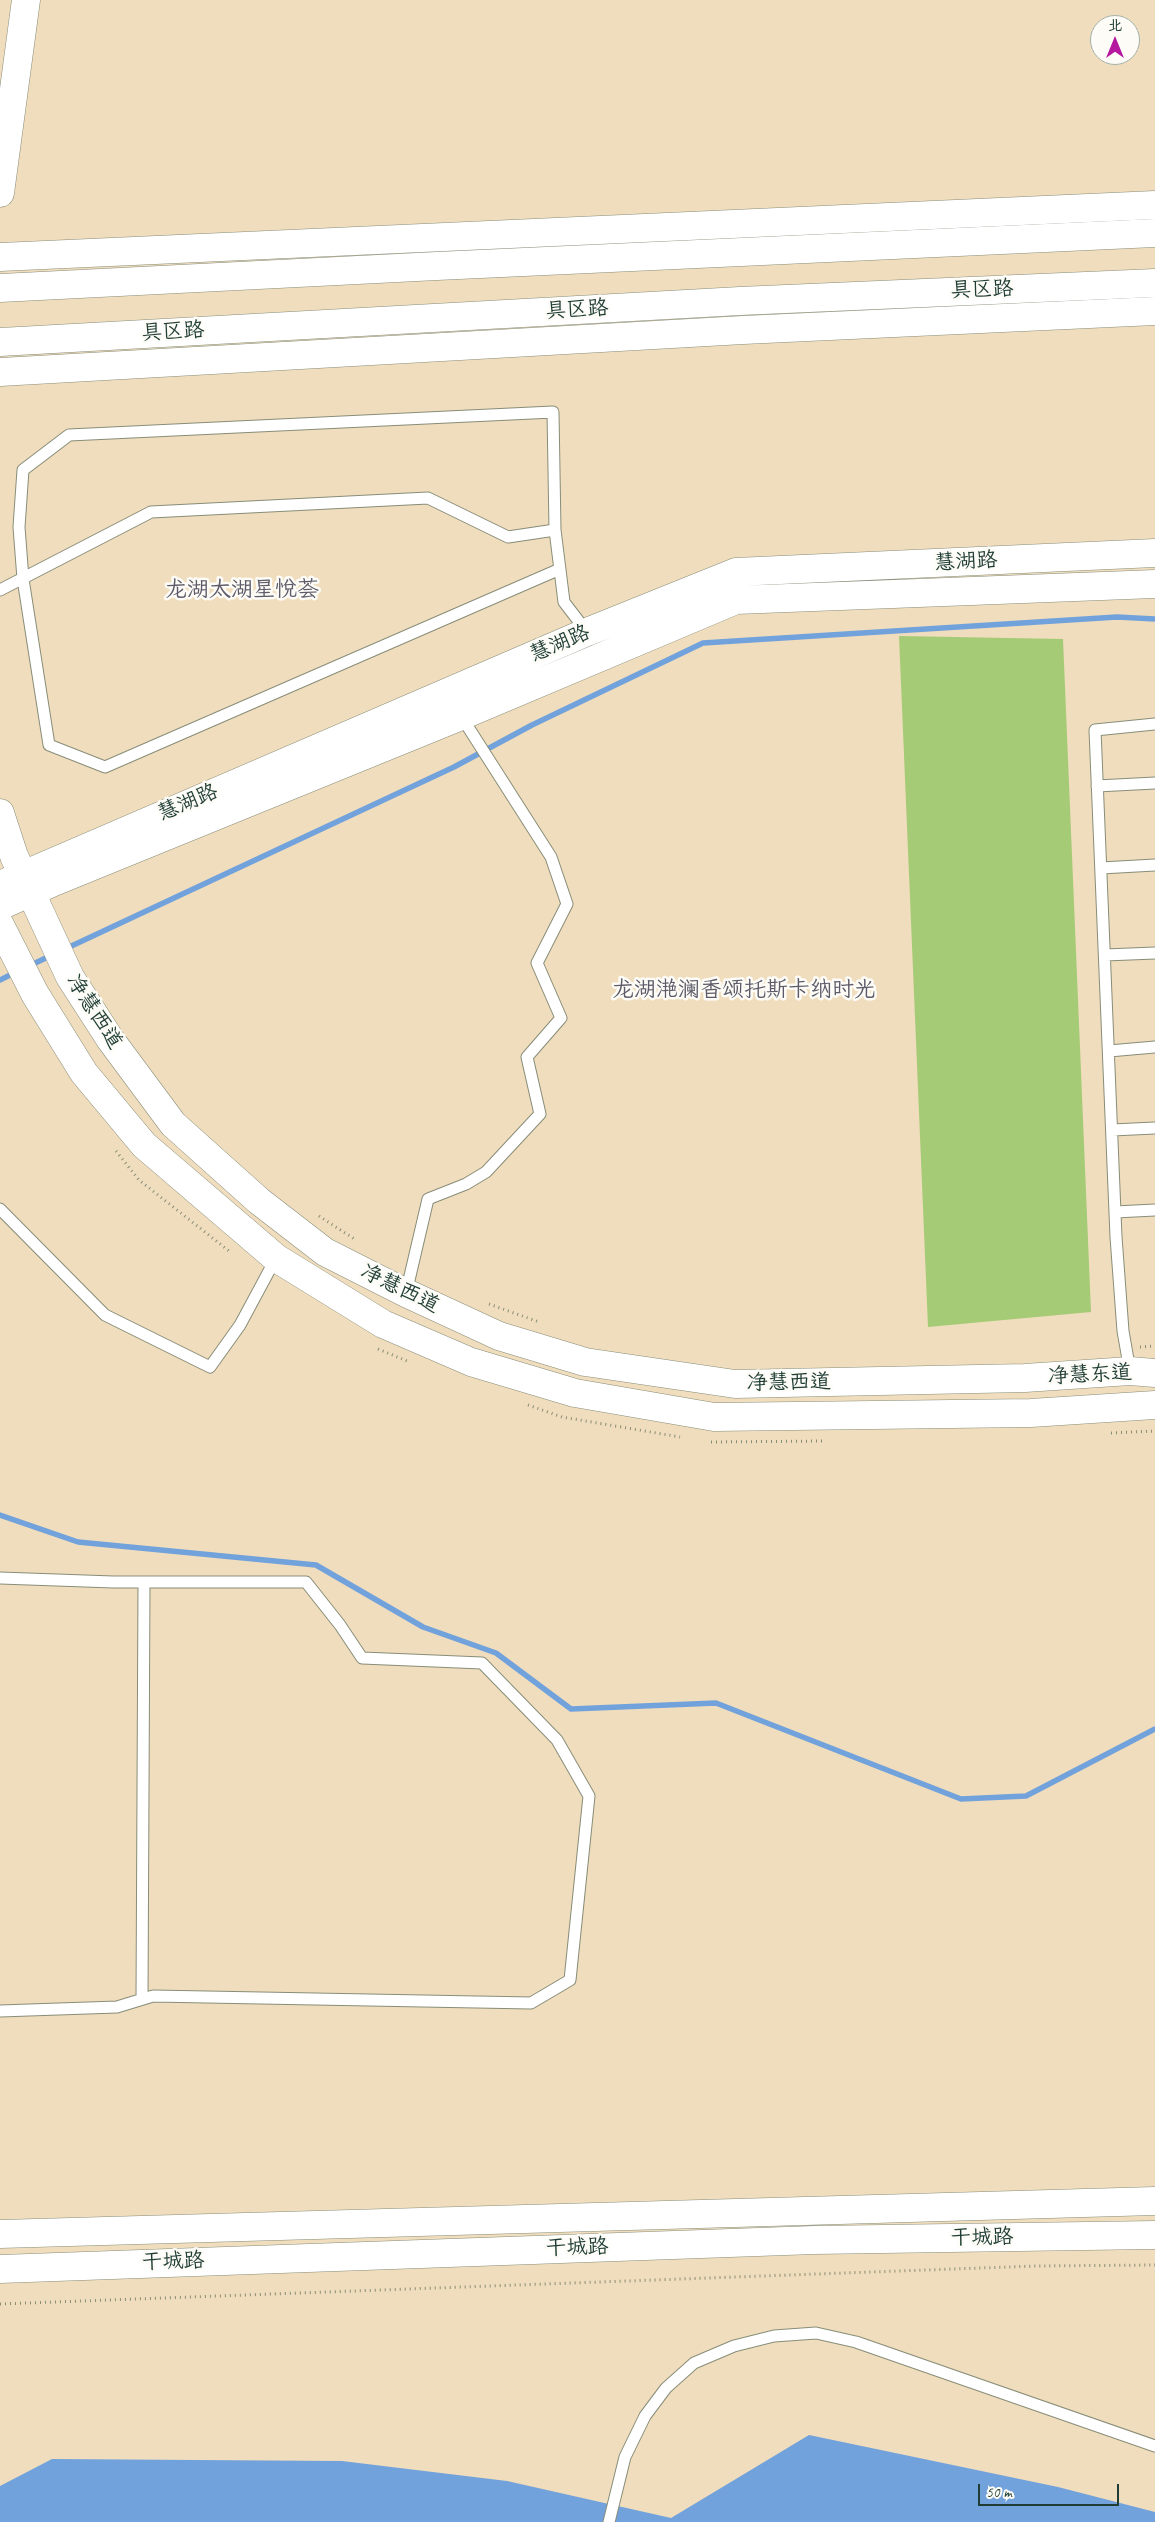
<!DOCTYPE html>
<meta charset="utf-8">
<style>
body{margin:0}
#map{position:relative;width:1155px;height:2522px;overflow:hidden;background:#f0ddbd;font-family:Caveat,"LXGW WenKai TC",sans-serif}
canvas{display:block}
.north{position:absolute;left:1090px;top:15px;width:50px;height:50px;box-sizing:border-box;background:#fdfcf7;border:1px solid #a4b0a9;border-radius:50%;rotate:0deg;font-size:14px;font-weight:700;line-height:20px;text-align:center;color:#1f3d34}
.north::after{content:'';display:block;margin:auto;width:18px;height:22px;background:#b5179e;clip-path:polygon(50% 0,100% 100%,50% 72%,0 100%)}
.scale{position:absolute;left:978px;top:2484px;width:141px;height:22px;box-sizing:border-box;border:2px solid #1f3d34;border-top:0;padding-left:6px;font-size:15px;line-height:18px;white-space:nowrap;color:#1f3d34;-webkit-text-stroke:4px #fdfcf7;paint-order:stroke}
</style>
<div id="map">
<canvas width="1155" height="2522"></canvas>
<div class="north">北</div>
<div class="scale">50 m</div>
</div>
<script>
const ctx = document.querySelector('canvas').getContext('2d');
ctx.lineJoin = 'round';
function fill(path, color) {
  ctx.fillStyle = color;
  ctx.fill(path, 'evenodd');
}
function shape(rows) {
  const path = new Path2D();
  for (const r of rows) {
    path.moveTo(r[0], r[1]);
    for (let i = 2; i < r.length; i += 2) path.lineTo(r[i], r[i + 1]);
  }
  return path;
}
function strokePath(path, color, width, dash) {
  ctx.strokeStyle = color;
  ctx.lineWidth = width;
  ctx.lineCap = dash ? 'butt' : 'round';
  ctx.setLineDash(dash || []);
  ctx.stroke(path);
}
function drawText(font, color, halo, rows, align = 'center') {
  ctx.font = font + ' Caveat,"LXGW WenKai TC",sans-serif';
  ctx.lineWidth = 5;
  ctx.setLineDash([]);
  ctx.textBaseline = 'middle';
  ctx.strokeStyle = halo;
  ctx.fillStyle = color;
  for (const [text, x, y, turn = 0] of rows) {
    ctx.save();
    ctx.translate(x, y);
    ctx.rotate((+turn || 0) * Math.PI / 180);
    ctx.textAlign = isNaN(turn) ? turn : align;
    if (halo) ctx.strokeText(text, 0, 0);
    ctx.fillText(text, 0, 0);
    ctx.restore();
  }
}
fill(shape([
 [899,636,1063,639,1091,1312,928,1327]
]), '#a5cb76');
fill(shape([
 [809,2435,1058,2487,1155,2512,1155,2522,0,2522,0,2486,52,2459,342,2461,507,2481,671,2518]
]), '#72a2dc');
strokePath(shape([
 [65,949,454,767,532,725,703,643,1117,617,1155,619],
 [29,966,52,955],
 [0,980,16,972],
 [0,1515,78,1542,316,1565,423,1627,496,1653,571,1709,716,1703,961,1799,1026,1796,1155,1729]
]), '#72a2dc', 5.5);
const lane = shape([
 [555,530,553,412,69,435,23,470,19,527,23,579,49,745,105,767,560,569],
 [0,590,151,512,428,498,508,537,555,530,564,602,587,632],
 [1097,786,1155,783],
 [1101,868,1155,865],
 [1105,955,1155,953],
 [1109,1051,1155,1047],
 [1112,1130,1155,1128],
 [0,1209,105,1315,210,1367,240,1325,276,1258],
 [1115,1212,1155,1210],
 [406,1293,428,1199,466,1184,486,1172,540,1114,527,1057,561,1018,537,963,567,904,551,857,461,716],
 [1130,1371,1123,1331,1116,1237,1095,730,1155,724],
 [0,1578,113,1582,306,1582,340,1625,362,1658,482,1663,557,1740,589,1796,570,1980,531,2003,153,1996,117,2007,0,2011],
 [142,1999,144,1582],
 [609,2522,625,2457,645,2416,666,2388,694,2363,734,2346,774,2336,816,2333,856,2342,1155,2446]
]);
const secondary = shape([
 [0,193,26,0],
 [0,257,1155,205],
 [0,372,743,330,1155,311],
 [0,813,14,856,70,977,110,1039,173,1124,259,1201,325,1252,406,1293,499,1336,585,1362,735,1384,1025,1378,1130,1371,1155,1373],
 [0,885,587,632,736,572,1155,553],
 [0,906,56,881,461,716,736,600,1155,584],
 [0,925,35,994,84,1073,144,1145,276,1258,383,1324,471,1362,575,1393,714,1417,1031,1413,1155,1405],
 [0,2234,1155,2201],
 [0,2269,814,2240,1155,2235]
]);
const highway = shape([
 [0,288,437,266,1155,233],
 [0,342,740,301,1155,283]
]);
strokePath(lane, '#888d78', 13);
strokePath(secondary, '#888d78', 29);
strokePath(highway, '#888d78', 29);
strokePath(shape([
 [116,1151,139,1180,229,1251],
 [319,1216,356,1240],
 [489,1304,539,1322],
 [1140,1347,1155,1346],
 [378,1349,407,1361],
 [528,1405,562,1417,680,1437],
 [1111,1433,1155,1431],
 [711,1442,825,1441],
 [0,2304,1035,2266,1155,2265]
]), '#888d78', 3, [1, 4]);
strokePath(lane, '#fff', 11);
strokePath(secondary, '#fff', 28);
strokePath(highway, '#fff', 28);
drawText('21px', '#1f3d34', '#fdfcf7', [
 ["具区路",982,290,-2],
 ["具区路",577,310,-3],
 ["具区路",173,332,-3],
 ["慧湖路",966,562,-3],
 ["慧湖路",560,644,-23],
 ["慧湖路",188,803,-23],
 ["净慧西道",94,1012,57],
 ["净慧西道",400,1289,26],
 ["净慧东道",1090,1375,-3],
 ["净慧西道",789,1383,-1],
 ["干城路",982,2238,-1],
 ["干城路",577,2248,-2],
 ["干城路",173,2262,-2]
]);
drawText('22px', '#5d5b69', '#fdfcf7', [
 ["龙湖太湖星悦荟",242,590],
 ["龙湖滟澜香颂托斯卡纳时光",744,990]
]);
</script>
